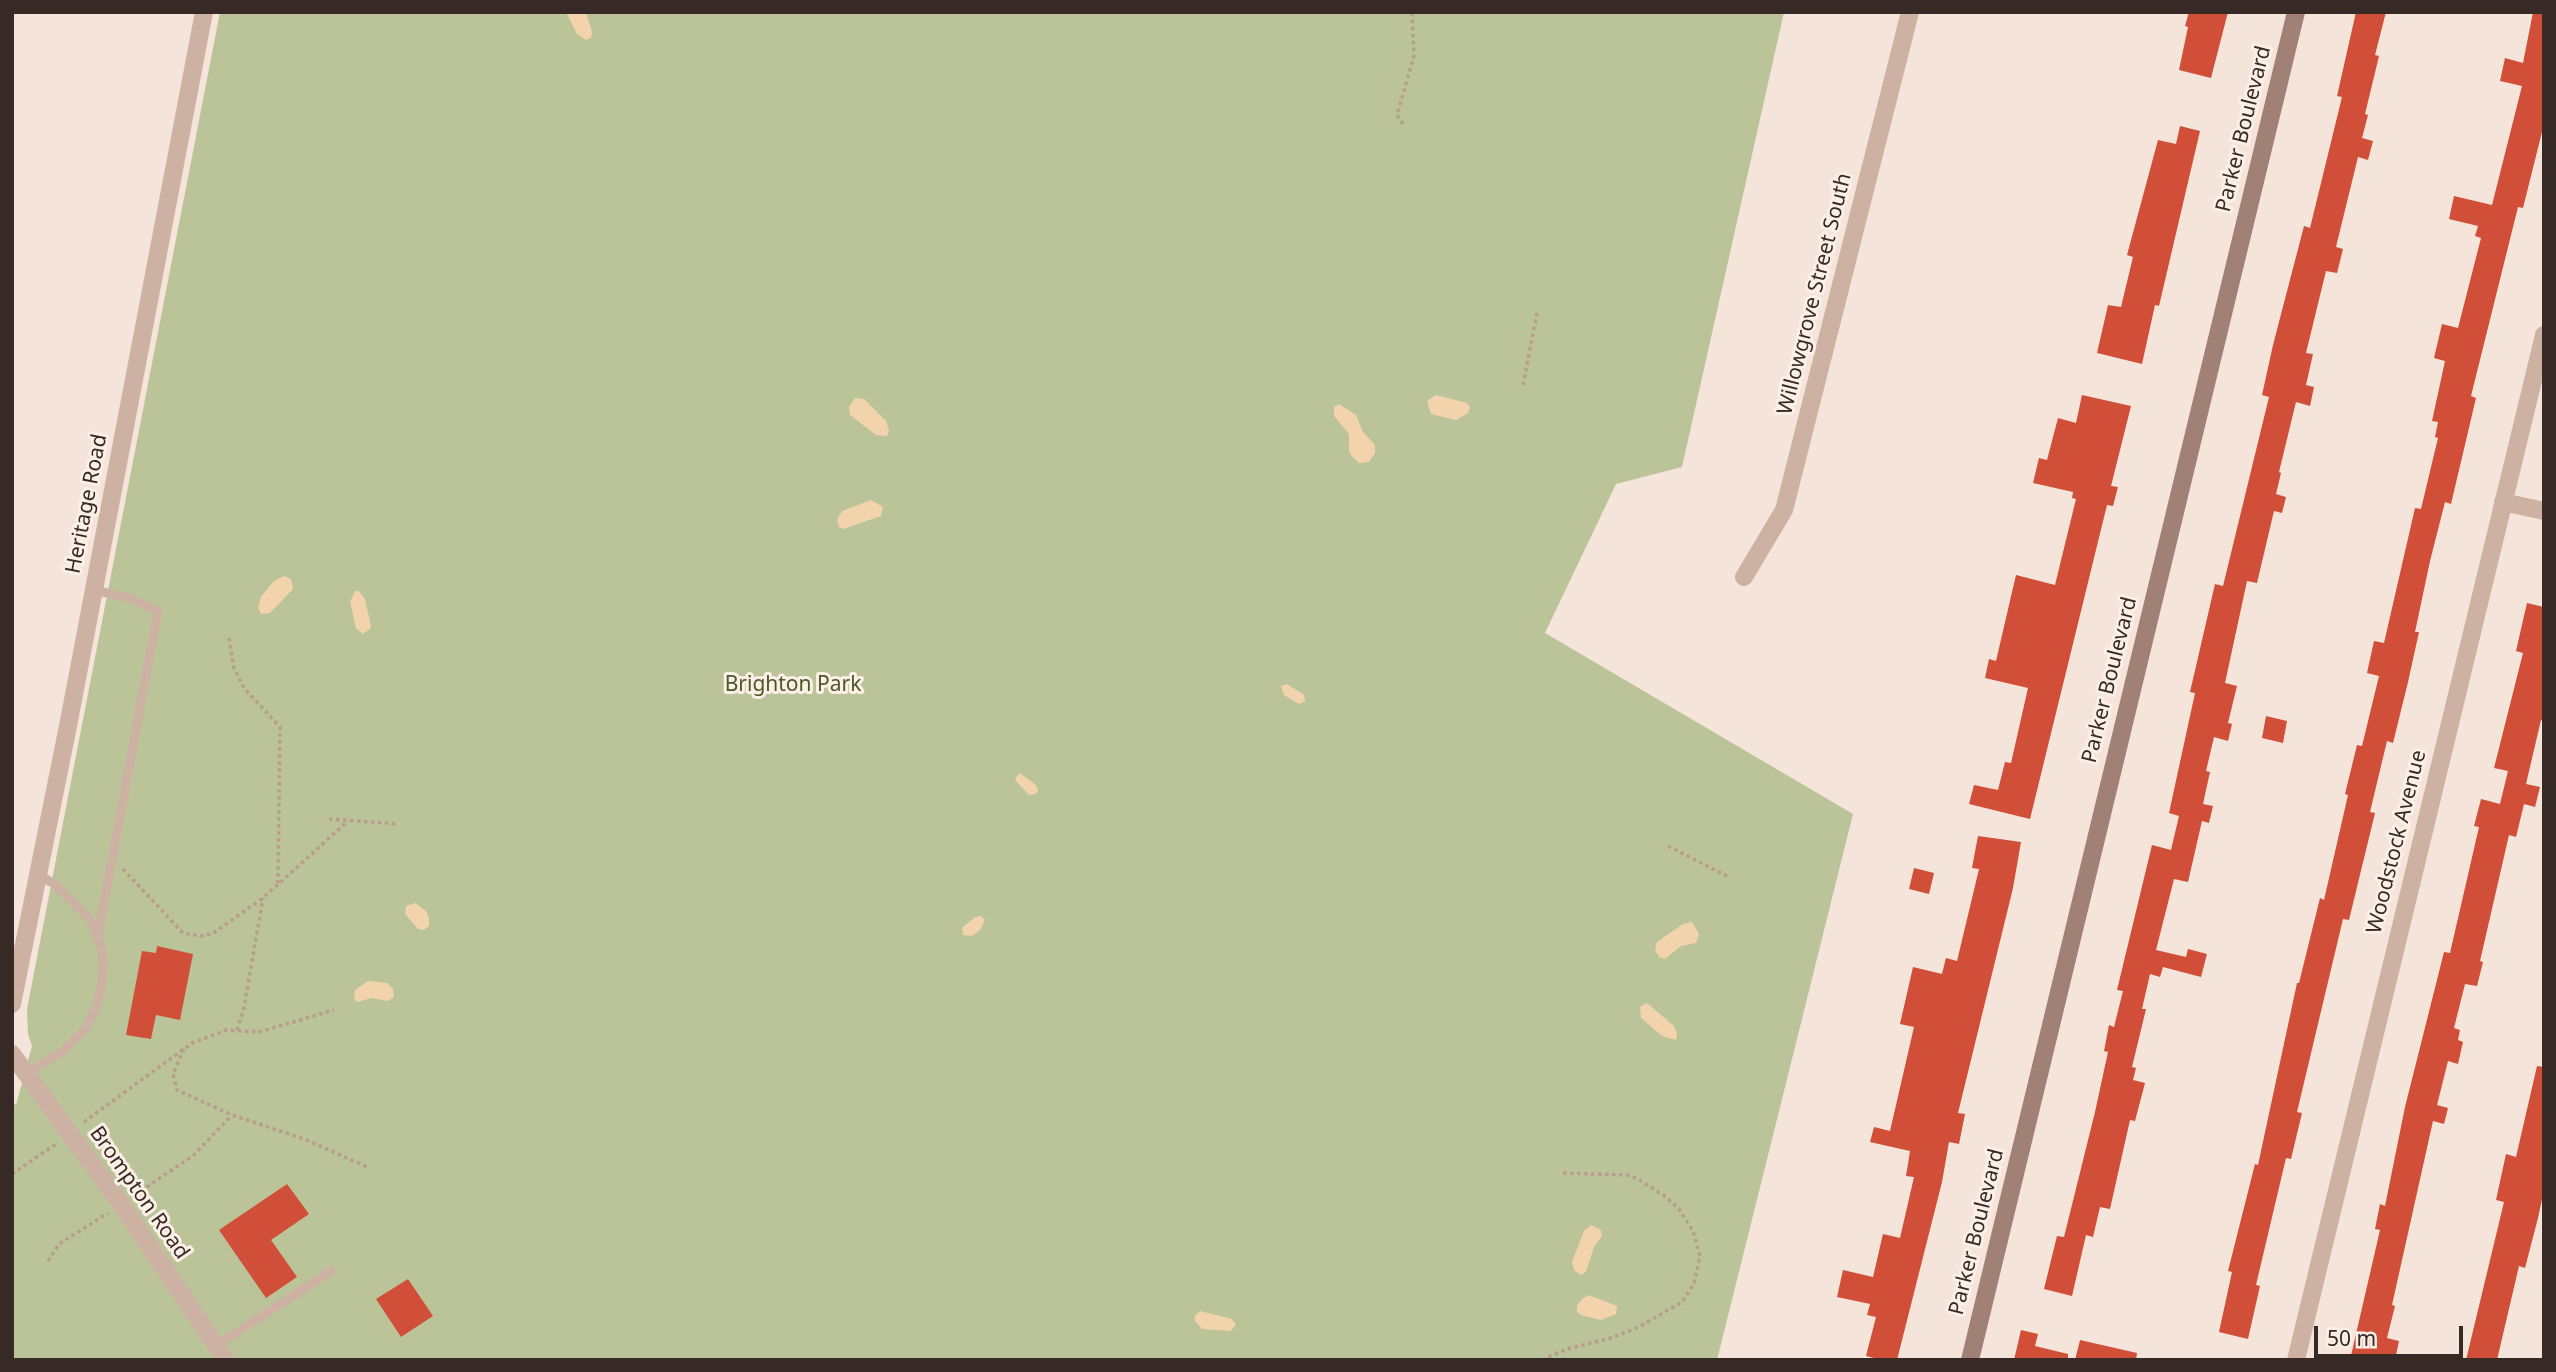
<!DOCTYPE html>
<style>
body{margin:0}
#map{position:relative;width:2556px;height:1372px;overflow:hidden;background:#f4e4d9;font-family:"Noto Sans",sans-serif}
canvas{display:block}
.frame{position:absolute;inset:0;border:14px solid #372a26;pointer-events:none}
.scale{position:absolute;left:2314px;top:1326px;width:149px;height:32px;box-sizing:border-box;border:4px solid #372a26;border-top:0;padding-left:9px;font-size:21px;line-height:24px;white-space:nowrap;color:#372a26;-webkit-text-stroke:5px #fbefe6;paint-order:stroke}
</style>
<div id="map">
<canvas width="2556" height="1372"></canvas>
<div class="frame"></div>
<div class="scale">50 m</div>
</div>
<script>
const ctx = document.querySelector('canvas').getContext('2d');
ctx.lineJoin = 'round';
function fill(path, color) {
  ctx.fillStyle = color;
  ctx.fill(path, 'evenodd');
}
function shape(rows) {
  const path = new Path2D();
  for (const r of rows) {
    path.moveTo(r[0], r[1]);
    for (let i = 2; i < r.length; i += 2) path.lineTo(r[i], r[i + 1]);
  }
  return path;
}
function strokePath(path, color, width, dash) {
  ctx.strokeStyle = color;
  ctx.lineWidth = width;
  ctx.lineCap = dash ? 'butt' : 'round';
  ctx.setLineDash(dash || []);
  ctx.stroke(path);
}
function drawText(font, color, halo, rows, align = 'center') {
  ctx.font = font + ' "Noto Sans",sans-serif';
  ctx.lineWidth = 6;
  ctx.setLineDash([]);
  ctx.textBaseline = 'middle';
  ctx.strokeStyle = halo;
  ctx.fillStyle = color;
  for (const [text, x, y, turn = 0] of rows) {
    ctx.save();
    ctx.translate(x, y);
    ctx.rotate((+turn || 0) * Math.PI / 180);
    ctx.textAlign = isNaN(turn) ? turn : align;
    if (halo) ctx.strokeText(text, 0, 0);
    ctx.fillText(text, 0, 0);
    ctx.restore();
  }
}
fill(shape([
 [220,12,1784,12,1682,467,1616,484,1545,633,1853,814,1717,1360,12,1360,12,1102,16,1105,32,1046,28,1034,27,1009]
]), '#bac498');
fill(shape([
 [566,12,586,12,592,32,591,38,586,40,577,34],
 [1436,395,1467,403,1470,407,1468,413,1456,420,1431,414,1427,401],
 [855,398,864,399,886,421,889,430,887,436,876,435,850,415,849,407],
 [1339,404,1356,415,1363,432,1375,445,1375,453,1369,462,1359,463,1352,456,1349,451,1349,434,1334,416,1334,407],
 [871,500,883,507,881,516,843,529,839,527,837,520,842,511],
 [284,576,291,579,293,589,270,613,261,614,258,608,261,597,273,582],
 [355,591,359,591,365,599,371,626,370,629,363,634,356,628,350,602],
 [1287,684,1304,695,1305,701,1299,704,1284,695,1281,686],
 [1020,773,1036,785,1038,791,1036,794,1029,795,1016,781,1015,778],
 [415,903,426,911,429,918,429,926,424,930,418,929,405,914,406,906],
 [981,916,985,920,980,930,972,936,963,935,962,928,975,917],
 [1692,922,1699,934,1696,943,1681,946,1665,959,1659,957,1655,950,1657,942,1683,924],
 [368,981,387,983,393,989,394,997,388,1001,372,998,357,1002,354,998,355,990],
 [1647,1003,1674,1026,1677,1033,1676,1040,1662,1036,1641,1018,1640,1007],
 [1591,1225,1601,1230,1602,1236,1594,1247,1586,1272,1581,1275,1574,1270,1572,1262,1584,1231],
 [1589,1295,1617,1306,1616,1314,1601,1320,1581,1315,1577,1312,1577,1306,1582,1299],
 [1200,1311,1232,1319,1236,1325,1230,1331,1202,1329,1195,1321,1195,1316]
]), '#f3d3ac');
fill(shape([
 [2189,12,2228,12,2211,78,2179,70,2188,27,2185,26],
 [2356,12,2386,12,2375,55,2379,56,2365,114,2368,115,2362,138,2373,141,2368,160,2358,157,2336,247,2343,249,2337,273,2326,271,2306,353,2313,354,2306,385,2314,387,2310,406,2296,402,2279,472,2281,473,2276,494,2286,497,2282,513,2274,511,2257,583,2247,581,2225,683,2237,686,2228,723,2232,724,2228,741,2214,737,2206,771,2210,772,2203,804,2213,806,2209,823,2202,821,2188,882,2174,879,2156,950,2186,957,2188,949,2207,954,2201,977,2163,967,2160,977,2150,974,2142,1009,2146,1009,2132,1067,2136,1068,2133,1080,2145,1083,2135,1121,2130,1120,2110,1209,2100,1207,2093,1237,2086,1235,2072,1296,2044,1289,2057,1236,2064,1237,2095,1112,2108,1052,2104,1051,2109,1025,2114,1027,2123,991,2117,990,2152,845,2171,850,2179,816,2169,813,2195,693,2190,692,2215,584,2223,586,2269,397,2262,395,2273,345,2304,226,2310,228,2342,97,2337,96],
 [2533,12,2544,12,2544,124,2523,208,2518,207,2471,396,2476,398,2451,504,2445,502,2430,561,2415,632,2419,632,2408,682,2393,743,2387,741,2370,812,2375,813,2349,920,2343,919,2297,1112,2302,1113,2291,1159,2286,1158,2256,1285,2260,1286,2248,1339,2219,1332,2232,1272,2228,1271,2255,1164,2258,1165,2297,983,2299,983,2320,898,2324,900,2348,795,2345,794,2357,745,2362,746,2379,676,2367,673,2374,641,2384,643,2415,508,2421,509,2438,438,2435,437,2438,422,2432,421,2445,361,2434,358,2442,324,2458,328,2481,238,2475,236,2478,226,2449,219,2454,196,2492,205,2522,86,2500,81,2505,58,2523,63],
 [2180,126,2200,131,2159,306,2155,305,2142,364,2097,353,2108,305,2121,307,2133,257,2127,255,2158,140,2176,144],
 [2082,395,2131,406,2111,486,2118,487,2113,506,2107,505,2030,819,1969,804,1974,785,1998,790,2005,762,2011,763,2028,688,1985,678,1989,659,1996,661,2016,575,2055,585,2076,499,2072,498,2073,492,2033,483,2039,458,2047,460,2058,418,2076,423],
 [2527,603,2544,607,2544,721,2541,720,2526,784,2540,787,2535,807,2524,804,2516,837,2509,835,2480,961,2483,962,2477,986,2465,984,2454,1028,2460,1030,2458,1040,2463,1042,2458,1064,2448,1061,2437,1105,2448,1108,2444,1124,2433,1121,2392,1305,2395,1306,2387,1338,2399,1341,2395,1360,2350,1360,2380,1230,2375,1229,2380,1204,2385,1206,2405,1107,2444,952,2450,953,2479,827,2474,826,2481,799,2500,804,2508,771,2494,768,2523,653,2516,651],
 [2266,716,2287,721,2283,743,2262,738],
 [1978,836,2021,842,2013,888,1958,1113,1965,1114,1959,1144,1949,1142,1942,1182,1897,1360,1882,1360,1866,1356,1876,1317,1867,1315,1870,1304,1837,1297,1843,1270,1873,1277,1883,1234,1900,1238,1914,1177,1906,1176,1910,1151,1870,1142,1874,1127,1890,1131,1914,1027,1900,1024,1913,967,1942,974,1946,958,1957,961,1979,869,1972,868],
 [1914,868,1934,873,1929,894,1909,889],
 [157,946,193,954,180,1020,156,1015,151,1039,126,1035,142,951,156,953],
 [2537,1066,2544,1067,2544,1190,2538,1218,2525,1268,2519,1266,2497,1360,2466,1360,2504,1202,2496,1200,2506,1154,2516,1157],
 [287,1184,309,1214,271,1240,297,1277,266,1298,219,1230],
 [408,1279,433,1316,401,1337,376,1299],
 [2021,1330,2038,1334,2035,1346,2068,1354,2068,1360,2014,1360],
 [2080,1340,2137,1353,2136,1360,2075,1360]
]), '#d14f39');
strokePath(shape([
 [1403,124,1397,115,1414,56,1412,12],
 [1523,385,1537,313],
 [229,638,234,668,244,688,280,727,278,883],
 [329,819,397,824],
 [1668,846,1727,876],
 [123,869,183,933,201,936,212,934,263,898,348,821],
 [237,1030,244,1008,263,898],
 [184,1049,173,1074,177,1090,232,1115,304,1139,367,1167],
 [84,1122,192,1043,226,1030,259,1032,334,1010],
 [12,1174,56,1144],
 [135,1195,194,1155,232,1115],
 [48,1261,59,1244,108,1213],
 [1542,1360,1567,1349,1611,1338,1639,1327,1682,1302,1694,1284,1700,1256,1693,1231,1679,1209,1666,1197,1638,1179,1627,1175,1561,1173]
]), '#b99c8e', 3.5, [3.5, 3.5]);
strokePath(shape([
 [94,590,129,598,158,611,98,935],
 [28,1073,63,1051,86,1028,96,1007,102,985,103,965,102,948,89,918,56,885,39,875],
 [216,1346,331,1271]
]), '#cdb2a4', 9);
strokePath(shape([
 [2503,502,2544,511],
 [1744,577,1784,510,1910,12],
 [12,1004,68,726,204,12],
 [12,1054,121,1204,226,1360],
 [2296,1360,2544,335]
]), '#cdb2a4', 18);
strokePath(shape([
 [1970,1360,2296,12]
]), '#a18075', 18);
drawText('21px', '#372a26', '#fbefe6', [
 ["Parker Boulevard",2244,129,-76],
 ["Willowgrove Street South",1815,294,-76],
 ["Heritage Road",87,504,-79],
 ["Parker Boulevard",2110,680,-76],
 ["Woodstock Avenue",2397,842,-76],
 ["Brompton Road",139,1193,55],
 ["Parker Boulevard",1977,1232,-76]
]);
drawText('21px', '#4b5828', '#fbefe6', [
 ["Brighton Park",793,685]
]);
</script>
